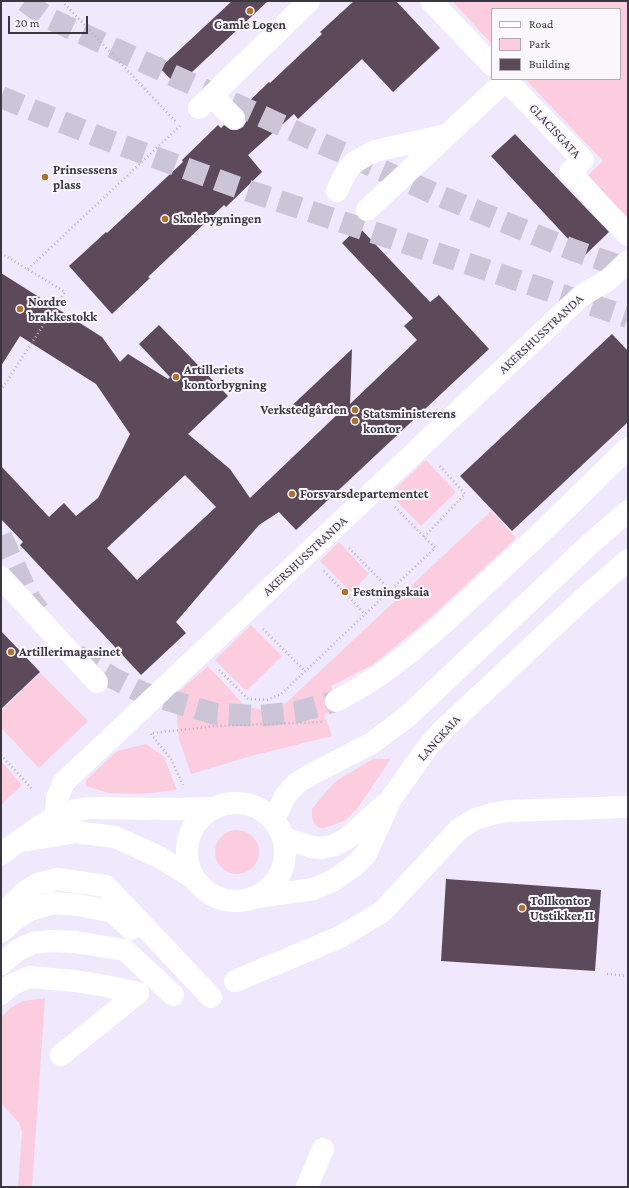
<!DOCTYPE html>
<meta charset="utf-8">
<style>
body{margin:0}
#map{position:relative;width:629px;height:1188px;overflow:hidden;background:#f0e8fc;font-family:"Crimson Pro",serif}
canvas{display:block}
.frame{position:absolute;inset:0;border:2px solid #3b3741;pointer-events:none}
.legend{position:absolute;left:491px;top:8px;width:130px;height:72px;box-sizing:border-box;background:#faf8fd;border:1px solid #aeabb2;margin:0;padding:5px 7px;list-style:none;font-size:12px;color:#3b3741}
.legend li{display:flex;align-items:center;gap:8px;height:20px}
.legend b{width:20px;border:1px solid #aeabb2}
.scale{position:absolute;left:8px;top:16px;width:80px;height:18px;box-sizing:border-box;border:2px solid #3b3741;border-top:0;padding-left:5px;font-size:12px;line-height:14px;white-space:nowrap;color:#3b3741;-webkit-text-stroke:3px #faf8fd;paint-order:stroke}
</style>
<div id="map">
<canvas width="629" height="1188"></canvas>
<div class="frame"></div>
<ul class="legend">
<li><b style="height:5px;background:#fff"></b>Road</li>
<li><b style="height:11px;background:#fbcddf"></b>Park</li>
<li><b style="height:11px;background:#5c4a5b"></b>Building</li>
</ul>
<div class="scale">20 m</div>
</div>
<script>
const ctx = document.querySelector('canvas').getContext('2d');
ctx.lineJoin = 'round';
function fill(path, color) {
  ctx.fillStyle = color;
  ctx.fill(path, 'evenodd');
}
function shape(rows) {
  const path = new Path2D();
  for (const r of rows) {
    if (r.length === 3) {
      path.moveTo(r[0] + r[2], r[1]);
      path.arc(r[0], r[1], r[2], 0, 2 * Math.PI);
      continue;
    }
    path.moveTo(r[0], r[1]);
    for (let i = 2; i < r.length; i += 2) path.lineTo(r[i], r[i + 1]);
  }
  return path;
}
function strokePath(path, color, width, dash) {
  ctx.strokeStyle = color;
  ctx.lineWidth = width;
  ctx.lineCap = dash ? 'butt' : 'round';
  ctx.setLineDash(dash || []);
  ctx.stroke(path);
}
function drawText(font, color, halo, rows, align = 'center') {
  ctx.font = font + ' "Crimson Pro",serif';
  ctx.lineWidth = 4;
  ctx.setLineDash([]);
  ctx.textBaseline = 'middle';
  ctx.strokeStyle = halo;
  ctx.fillStyle = color;
  for (const [text, x, y, turn = 0] of rows) {
    ctx.save();
    ctx.translate(x, y);
    ctx.rotate((+turn || 0) * Math.PI / 180);
    ctx.textAlign = isNaN(turn) ? turn : align;
    if (halo) ctx.strokeText(text, 0, 0);
    ctx.fillText(text, 0, 0);
    ctx.restore();
  }
}
fill(shape([
 [452,1,628,1,628,217,625,220,585,178,603,161,525,79,620,79,620,9,492,9,492,44],
 [426,460,456,492,421,526,390,494],
 [491,511,516,538,430,618,374,664,331,686,340,711,324,714,332,736,251,756,191,774,179,739,175,695,208,666,246,707,265,710,286,703],
 [339,542,369,574,351,592,320,561],
 [251,625,282,656,246,691,215,660],
 [40,673,88,721,39,768,1,728,1,711],
 [146,744,164,757,177,790,141,794,109,793,86,786,86,780,117,751],
 [373,759,391,759,356,810,344,821,325,828,320,828,315,825,312,818,312,809,319,800,336,781],
 [1,761,22,785,1,805],
 [237,852,22],
 [45,998,32,1187,18,1187,22,1132,19,1123,1,1103,1,1017,12,1007,23,1001]
]), '#fbcddf');
fill(shape([
 [232,1,268,1,177,86,160,68],
 [354,1,396,1,440,48,393,92,362,59,298,119,294,114,248,155,262,172,226,207,224,205,148,277,150,278,112,314,69,266,106,232,107,233,183,162,182,160,218,125,221,128,224,125,231,130,237,130,243,127,246,122,246,115,242,108,269,82,270,83,322,34,320,32],
 [515,134,609,232,584,256,491,156],
 [359,227,430,302,439,295,489,349,296,530,279,512,259,525,176,622,186,633,141,675,20,545,23,542,1,519,1,466,49,517,64,503,76,516,98,498,130,434,96,384,20,336,1,366,1,273,102,337,120,362,128,354,168,379,170,377,139,344,159,325,228,396,188,434,230,469,250,498,343,409,283,414,352,349,350,404,417,340,404,326,413,318,342,243],
 [185,475,216,507,137,580,107,548],
 [612,334,628,351,628,422,512,531,460,476],
 [1,631,40,672,1,709],
 [446,879,601,890,595,971,441,961]
]), '#5c4a5b');
strokePath(shape([
 [25,1,48,18,305,136,435,194,573,250,628,269],
 [1,97,99,137,237,187,628,317],
 [1,536,30,599,39,611],
 [77,655,113,678,143,693,216,714,259,716,297,712,336,701]
]), '#ccc5d7', 22, [22, 11]);
strokePath(shape([
 [62,1,177,123],
 [1,253,65,292,1,390],
 [28,269,180,126],
 [424,537,465,494,438,464],
 [349,548,390,590],
 [324,571,365,614],
 [263,629,305,671],
 [219,670,248,699,267,700,281,694,435,548,393,505],
 [153,733,216,726,323,722],
 [151,734,171,759,183,785],
 [1,755,33,790],
 [607,974,628,976]
]), '#b8b1c2', 2.5, [1, 3]);
strokePath(shape([
 [431,1,492,65],
 [505,79,583,160,570,172,628,235],
 [212,96,234,118],
 [199,108,309,1],
 [337,191,343,178,348,169,355,162,365,156,375,151,446,135],
 [367,210,506,80],
 [1,577,97,682],
 [56,817,57,798,64,782,581,296,608,280,628,261],
 [1,915,26,891,38,884,57,879,106,886,211,997],
 [1,932,14,920,30,910,54,903,79,905,113,912,131,929],
 [1,964,18,950,33,943,51,941,75,942,125,950,173,995],
 [235,981,340,937,382,912,459,829,475,819,492,814,508,811,628,807],
 [1,994,11,985,29,977,75,981,106,986,138,993],
 [61,1055,138,993],
 [307,1187,323,1149]
]), '#fff', 22);
strokePath(shape([
 [336,701,361,687,381,674,409,653,445,622,548,526,628,448],
 [236,852,49],
 [274,820,285,796,298,782,314,773,372,743,409,715,590,544,628,511],
 [284,838,312,847,322,848,335,845,348,838,384,805],
 [28,840,76,832,115,837,159,857,193,878],
 [1,854,40,826,56,817,76,810,91,808,170,809,216,808],
 [257,897,314,889,334,880,354,866,366,854,391,799,427,748,442,731,584,598,628,560]
]), '#fff', 22);
for (const [x, y, r, color] of [
 [250,11,4,"#ab7230"],
 [45,177,4,"#ab7230"],
 [165,219,4,"#ab7230"],
 [20,309,4,"#ab7230"],
 [176,377,4,"#ab7230"],
 [355,410,4,"#ab7230"],
 [355,421,4,"#ab7230"],
 [292,494,4,"#ab7230"],
 [345,592,4,"#ab7230"],
 [11,652,4,"#ab7230"],
 [522,908,4,"#ab7230"]
]) {
  const dot = new Path2D();
  dot.arc(x, y, r, 0, 2 * Math.PI);
  ctx.fillStyle = color;
  ctx.fill(dot);
  strokePath(dot, '#faf8fd', 1.5);
}
drawText('bold 13px', '#3b3741', '#faf8fd', [
 ["Gamle Logen",250,25,"center"],
 ["Prinsessens",53,170],
 ["plass",53,185],
 ["Skolebygningen",173,219],
 ["Nordre",28,302],
 ["brakkestokk",28,317],
 ["Artilleriets",184,370],
 ["kontorbygning",184,385],
 ["Verkstedgården",347,410,"right"],
 ["Statsministerens",363,414],
 ["kontor",363,429],
 ["Forsvarsdepartementet",300,494],
 ["Festningskaia",353,592],
 ["Artillerimagasinet",19,652],
 ["Tollkontor",530,901],
 ["Utstikker II",530,916]
], 'left');
drawText('13px', '#3b3741', '#faf8fd', [
 ["GLACISGATA",555,131,47],
 ["AKERSHUSSTRANDA",541,334,-43],
 ["AKERSHUSSTRANDA",305,556,-43],
 ["LANGKAIA",439,738,-48]
]);
</script>
